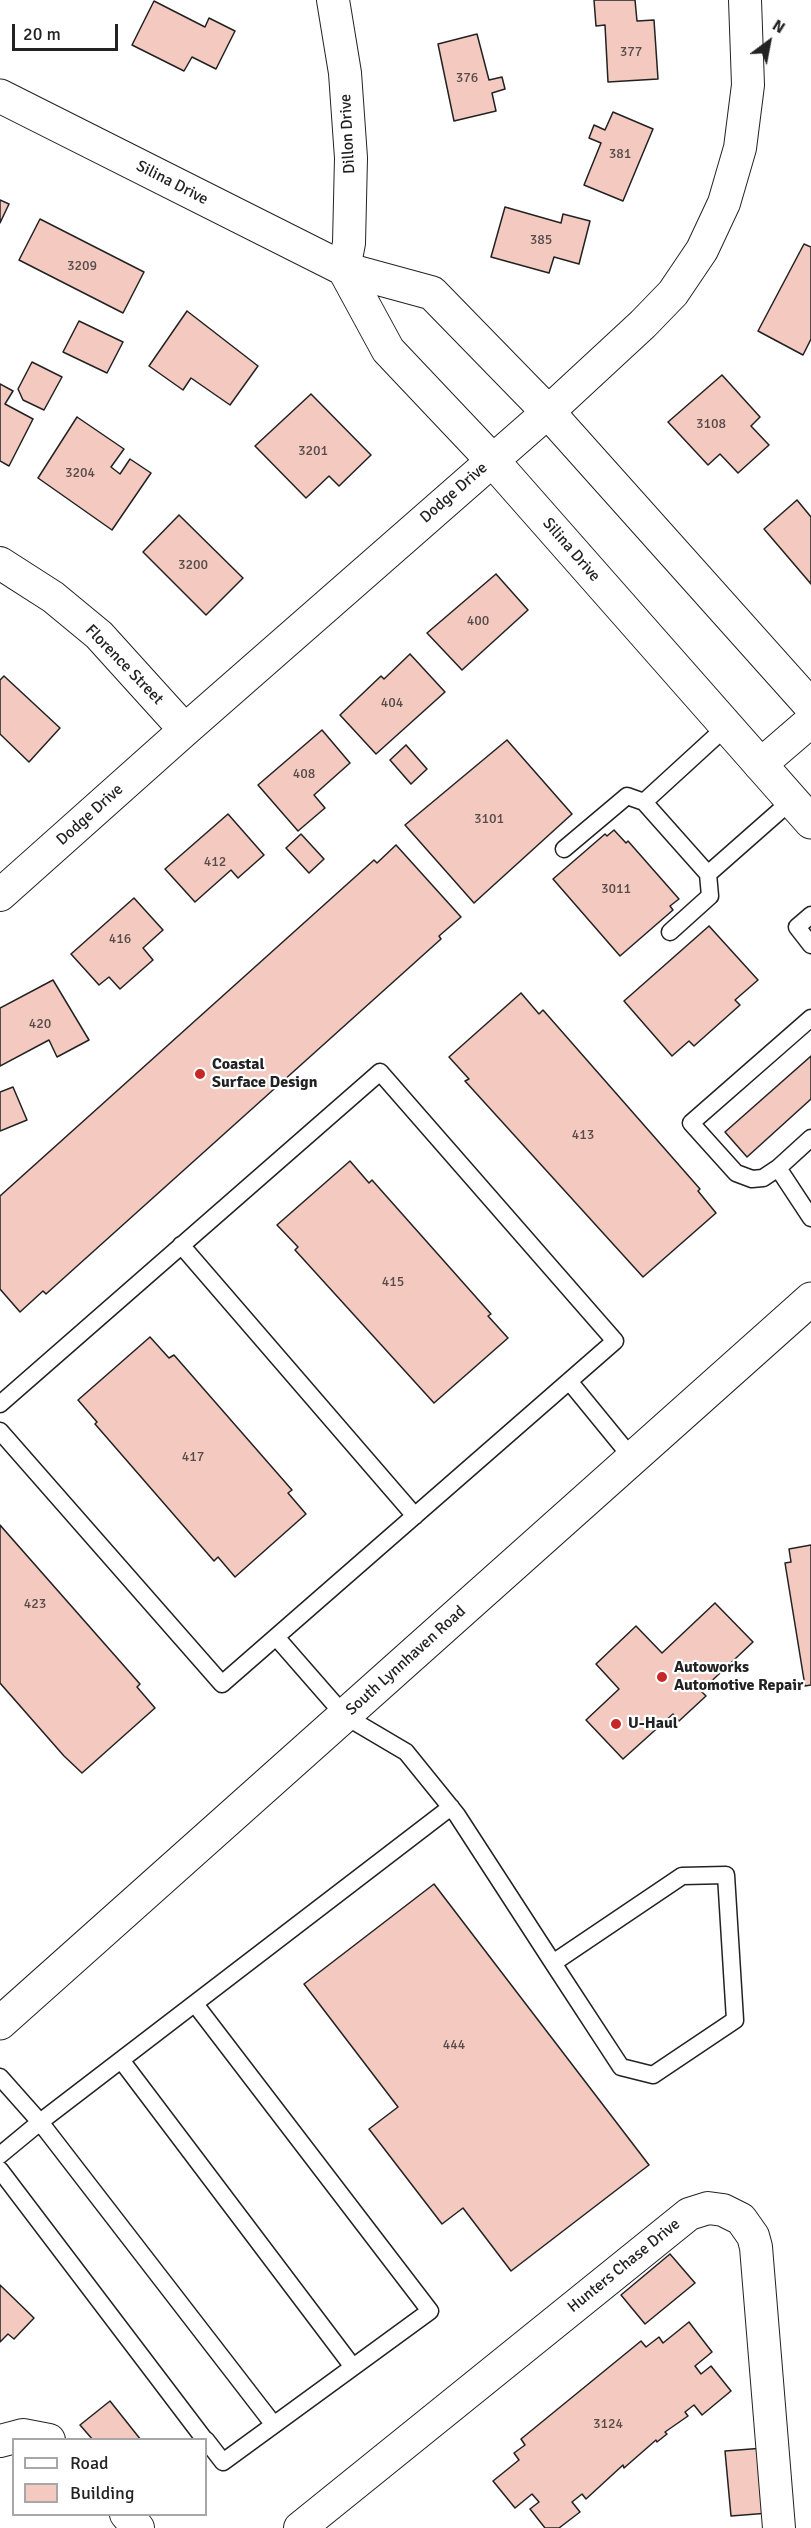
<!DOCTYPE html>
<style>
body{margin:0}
#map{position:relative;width:811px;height:2528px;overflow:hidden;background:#fff;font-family:Signika,sans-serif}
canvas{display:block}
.legend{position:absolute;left:12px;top:2438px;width:195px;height:78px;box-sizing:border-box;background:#fff;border:2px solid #a7a7a7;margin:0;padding:8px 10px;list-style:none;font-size:18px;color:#222}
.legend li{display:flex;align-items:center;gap:12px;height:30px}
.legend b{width:30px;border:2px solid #a7a7a7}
.north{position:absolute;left:739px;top:12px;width:60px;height:60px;-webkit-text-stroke:4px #fff;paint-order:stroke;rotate:32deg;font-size:16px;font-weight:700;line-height:24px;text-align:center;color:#222}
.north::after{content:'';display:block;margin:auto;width:21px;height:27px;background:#222;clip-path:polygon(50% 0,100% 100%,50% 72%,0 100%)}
.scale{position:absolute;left:12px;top:24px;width:106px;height:27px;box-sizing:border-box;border:3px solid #222;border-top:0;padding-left:8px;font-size:18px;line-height:21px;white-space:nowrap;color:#222;-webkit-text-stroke:4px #fff;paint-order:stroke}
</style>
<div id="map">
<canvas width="811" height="2528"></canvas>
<ul class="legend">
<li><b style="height:8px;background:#fff"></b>Road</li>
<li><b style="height:16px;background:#f3c9c0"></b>Building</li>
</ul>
<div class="north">N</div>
<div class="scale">20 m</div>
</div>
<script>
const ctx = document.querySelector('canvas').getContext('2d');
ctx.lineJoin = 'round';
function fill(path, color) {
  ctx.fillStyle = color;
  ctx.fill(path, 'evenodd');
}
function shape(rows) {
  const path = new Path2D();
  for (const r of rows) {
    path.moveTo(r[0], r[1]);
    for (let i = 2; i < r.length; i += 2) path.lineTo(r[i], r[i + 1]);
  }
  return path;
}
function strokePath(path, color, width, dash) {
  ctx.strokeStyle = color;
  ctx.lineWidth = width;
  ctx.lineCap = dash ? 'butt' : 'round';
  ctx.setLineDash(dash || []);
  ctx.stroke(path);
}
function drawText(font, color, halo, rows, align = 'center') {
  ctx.font = font + ' Signika,sans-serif';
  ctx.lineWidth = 4.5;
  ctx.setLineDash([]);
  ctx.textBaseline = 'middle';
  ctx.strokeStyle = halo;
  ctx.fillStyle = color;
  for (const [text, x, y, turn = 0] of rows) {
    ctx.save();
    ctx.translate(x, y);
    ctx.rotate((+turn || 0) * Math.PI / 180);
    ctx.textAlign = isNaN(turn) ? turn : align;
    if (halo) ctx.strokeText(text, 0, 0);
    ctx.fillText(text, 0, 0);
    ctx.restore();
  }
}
const building = shape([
 [594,0,635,0,637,21,654,20,658,79,608,82,605,25,596,26,594,0],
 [154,1,205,27,209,18,235,31,216,69,192,57,184,71,132,45,154,1],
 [477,34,489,80,502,77,505,89,492,93,496,111,454,121,438,44,477,34],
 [613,112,653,129,623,201,584,185,601,143,589,138,594,125,605,130,613,112],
 [0,200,9,204,0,223,0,200],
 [505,207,561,223,563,214,590,221,579,264,554,257,549,273,491,257,505,207],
 [40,219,144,272,123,313,19,260,40,219],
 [804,244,811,247,811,339,803,355,758,331,804,244],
 [187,311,258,366,230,405,191,378,183,390,149,366,187,311],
 [79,321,123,342,107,373,63,352,79,321],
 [32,362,62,377,44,410,23,400,18,389,32,362],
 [722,375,760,417,751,426,769,445,738,473,720,454,708,465,668,422,722,375],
 [0,384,13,391,5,404,33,419,9,466,0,461,0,384],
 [311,394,371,455,339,486,329,476,306,498,255,446,311,394],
 [77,417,124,449,111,467,120,474,130,459,151,473,112,530,38,478,77,417],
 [797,500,811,517,811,584,764,529,797,500],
 [179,515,243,578,206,615,143,552,179,515],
 [496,574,528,610,462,670,427,633,496,574],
 [410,654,445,692,376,754,340,715,381,676,384,679,410,654],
 [4,676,60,728,29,762,0,734,0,680,4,676],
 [322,730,350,763,314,795,325,808,298,831,258,785,322,730],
 [507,740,572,814,474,903,405,825,507,740],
 [406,745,427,769,411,784,390,760,406,745],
 [228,814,264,855,238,878,231,870,195,902,165,869,228,814],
 [614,830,626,843,628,841,679,899,670,906,673,910,620,956,553,879,605,834,607,836,614,830],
 [301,834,324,859,309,873,286,848,301,834],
 [396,845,461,917,439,936,441,939,46,1294,43,1291,20,1312,0,1289,0,1196,374,860,377,863,396,845],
 [134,898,163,930,143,948,153,960,120,989,109,977,99,985,71,954,134,898],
 [709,926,758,980,735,1000,740,1005,694,1046,689,1041,672,1056,624,1001,709,926],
 [53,980,89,1040,57,1057,49,1040,0,1066,0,1008,53,980],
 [521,993,539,1014,543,1010,700,1189,698,1191,716,1213,643,1277,465,1081,469,1079,449,1057,521,993],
 [811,1056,811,1099,747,1157,725,1132,811,1056],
 [13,1087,27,1120,0,1131,0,1092,13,1087],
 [350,1161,369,1183,372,1180,491,1314,488,1316,508,1338,434,1403,295,1250,298,1247,277,1225,350,1161],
 [150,1337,169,1358,174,1355,292,1490,288,1493,306,1514,235,1577,218,1557,214,1561,95,1424,97,1422,78,1400,150,1337],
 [0,1525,140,1684,137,1687,155,1708,82,1773,64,1756,0,1683,0,1525],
 [811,1545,811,1685,805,1686,785,1563,791,1562,789,1549,811,1545],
 [715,1603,753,1642,701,1691,706,1696,679,1721,673,1714,623,1759,586,1720,619,1689,596,1664,636,1626,662,1653,715,1603],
 [434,1884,649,2165,511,2271,463,2208,442,2224,369,2129,398,2107,304,1984,434,1884],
 [670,2254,695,2283,645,2324,621,2295,670,2254],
 [0,2285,34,2318,14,2339,8,2334,0,2342,0,2285],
 [689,2322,712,2352,695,2366,701,2374,711,2366,731,2391,702,2415,694,2405,685,2412,688,2416,665,2432,667,2434,657,2442,656,2440,624,2468,623,2465,586,2499,582,2494,572,2502,580,2512,559,2528,545,2528,530,2509,539,2502,532,2494,515,2508,493,2481,519,2460,514,2453,525,2445,521,2439,641,2341,646,2347,659,2337,663,2343,689,2322],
 [110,2401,141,2440,93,2440,80,2425,110,2401],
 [764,2448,769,2513,731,2516,725,2451,764,2448]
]);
fill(building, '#f3c9c0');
strokePath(building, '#222', 1.5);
const lane = shape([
 [727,726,644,802,708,874,792,800],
 [564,849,627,796,644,802],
 [811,915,797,927,811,945],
 [670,932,710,896,708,874],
 [811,1138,778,1168,811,1218],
 [778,1168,763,1178,752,1179,736,1173,691,1123,811,1018],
 [181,1245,415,1516],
 [569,1381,632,1458],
 [0,1404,380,1072,615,1341,222,1684,0,1431],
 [276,1637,345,1716,406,1752,457,1815,553,1963,621,2067,653,2075,735,2020,726,1875,682,1876,553,1963],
 [195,2004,430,2311,223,2462,206,2440],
 [121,2060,353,2367],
 [0,2077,40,2122,451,1807],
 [0,2155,40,2122,274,2425],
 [0,2170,205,2440]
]);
const street = shape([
 [333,0,345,73,351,158,349,243,344,269],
 [0,563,53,597,99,635,185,730],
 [760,765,811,721],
 [0,895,185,730,548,412,643,324,673,293,702,250,724,203,740,148,748,85,745,0],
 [0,2441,23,2435,49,2440],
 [126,2514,138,2528],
 [300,2528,689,2214,708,2208,723,2210,741,2219,753,2236,756,2247,779,2528]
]);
const secondary = shape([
 [0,96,344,269,432,293,548,412,811,706],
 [344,269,388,350,492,460,811,822],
 [0,2023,811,1299]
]);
strokePath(lane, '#222', 19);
strokePath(street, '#222', 34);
strokePath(secondary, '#222', 35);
strokePath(lane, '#fff', 16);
strokePath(street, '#fff', 32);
strokePath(secondary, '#fff', 33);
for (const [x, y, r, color] of [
 [200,1074,6,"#c62828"],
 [662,1677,6,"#c62828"],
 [616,1724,6,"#c62828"]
]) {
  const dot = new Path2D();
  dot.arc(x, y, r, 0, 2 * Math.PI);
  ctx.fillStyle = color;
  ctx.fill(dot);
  strokePath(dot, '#fff', 2);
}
drawText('14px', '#564c4a', null, [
 ["377",631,52],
 ["376",467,78],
 ["381",620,154],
 ["385",541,240],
 ["3209",82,266],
 ["3108",711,424],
 ["3201",313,451],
 ["3204",80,473],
 ["3200",193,565],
 ["400",478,621],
 ["404",392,703],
 ["408",304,774],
 ["3101",489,819],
 ["412",215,862],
 ["3011",616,889],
 ["416",120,939],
 ["420",40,1024],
 ["413",583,1135],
 ["415",393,1282],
 ["417",193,1457],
 ["423",35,1604],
 ["444",454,2045],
 ["3124",608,2424]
]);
drawText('16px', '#222', '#fff', [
 ["Dillon Drive",348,134,-93],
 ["Silina Drive",172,183,27],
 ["Dodge Drive",454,493,-41],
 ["Silina Drive",571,550,49],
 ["Florence Street",124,665,46],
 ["Dodge Drive",90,815,-42],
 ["South Lynnhaven Road",406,1661,-42],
 ["Hunters Chase Drive",624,2266,-39]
]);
drawText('bold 16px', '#222', '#fff', [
 ["Coastal",212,1065],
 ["Surface Design",212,1083],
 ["Autoworks",674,1668],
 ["Automotive Repair",674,1686],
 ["U-Haul",628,1724]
], 'left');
</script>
